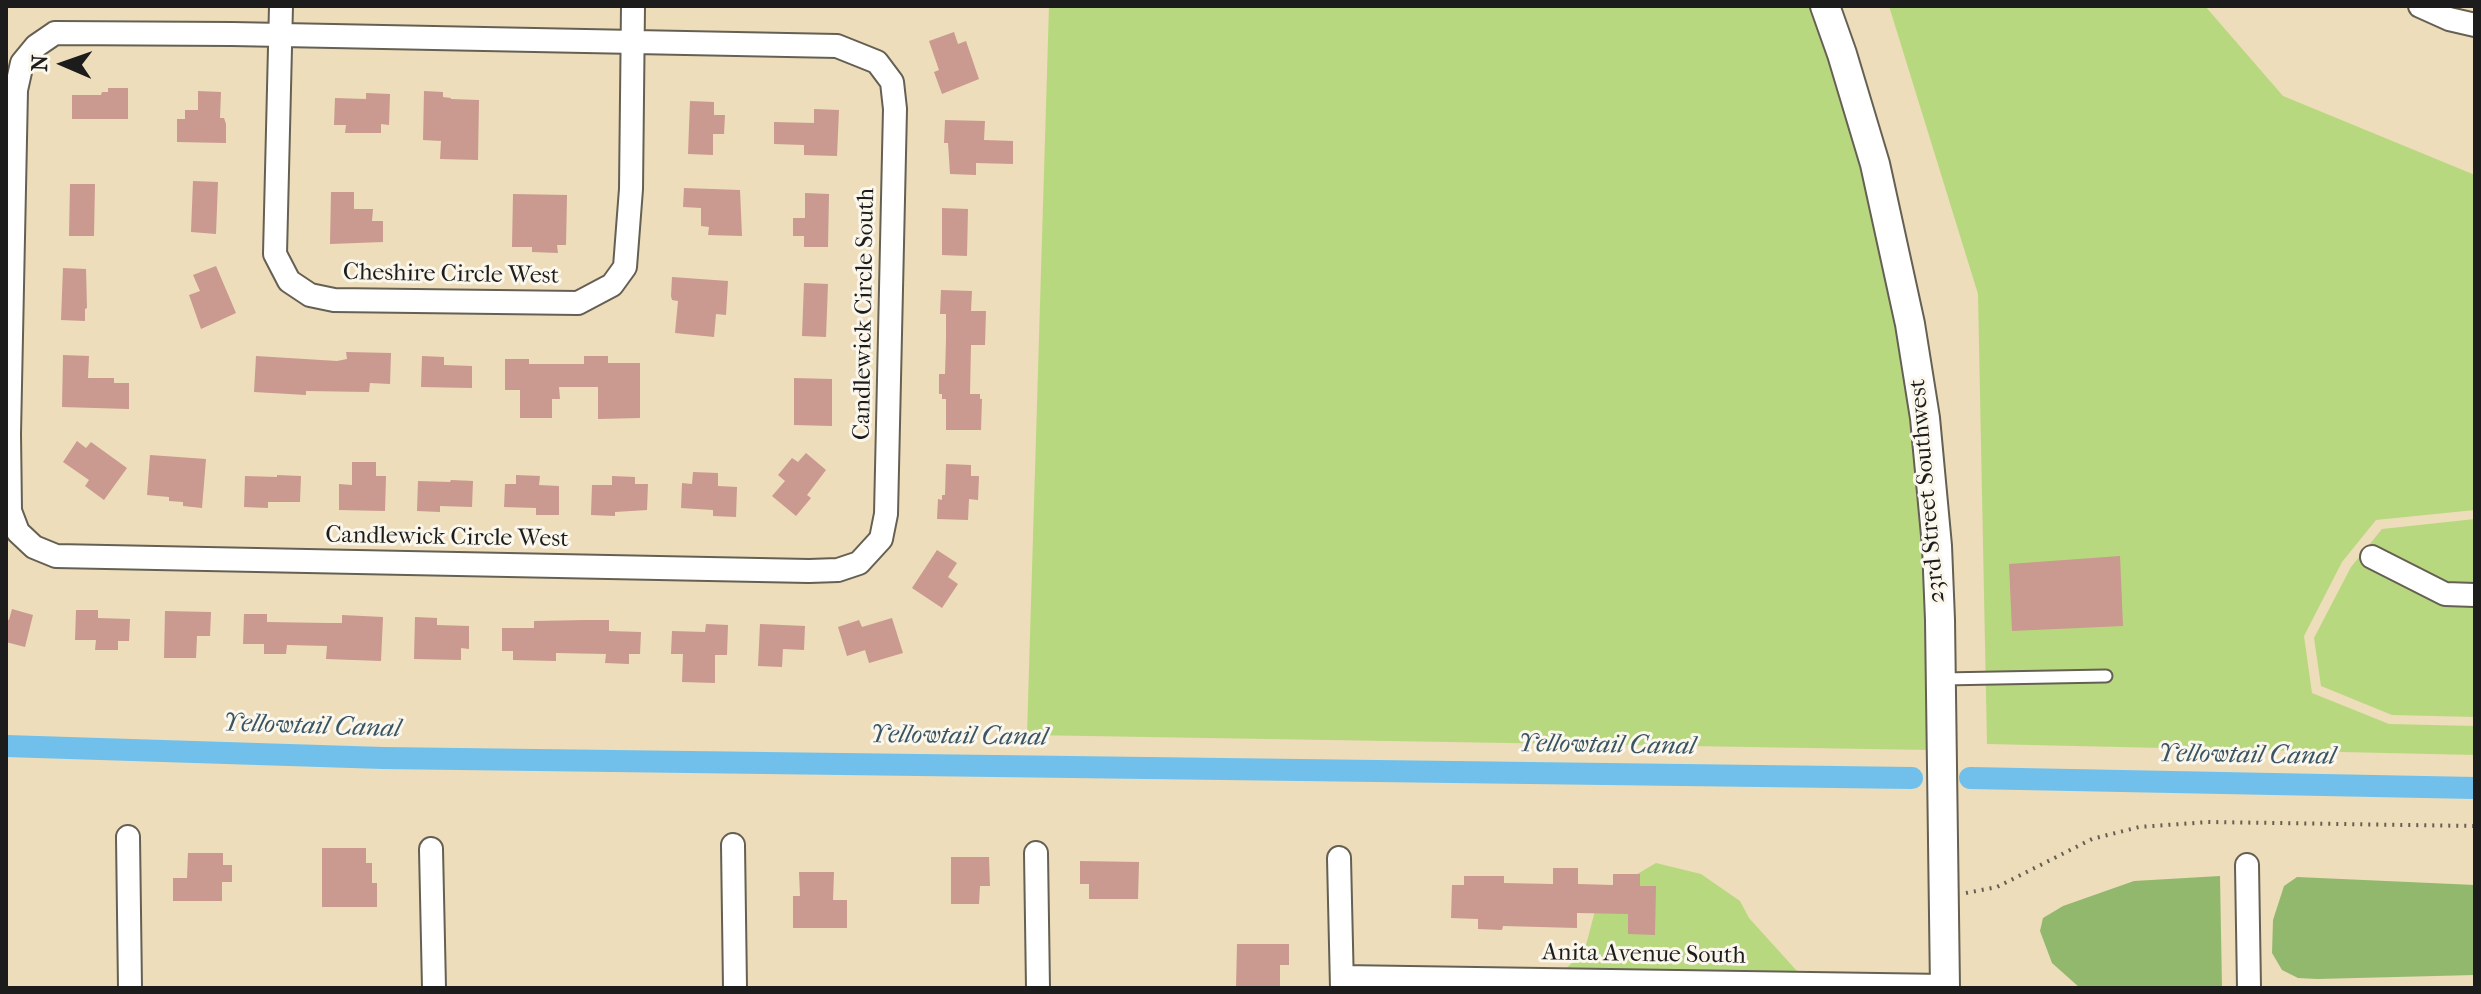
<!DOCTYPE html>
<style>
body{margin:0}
#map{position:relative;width:2481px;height:994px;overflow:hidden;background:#edddba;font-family:"IM FELL French Canon",serif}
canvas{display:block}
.frame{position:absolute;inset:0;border:8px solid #1c1c1c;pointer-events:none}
.north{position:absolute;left:24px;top:24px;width:80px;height:80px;-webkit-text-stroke:6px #fbf7ec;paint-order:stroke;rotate:272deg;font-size:22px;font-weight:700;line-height:32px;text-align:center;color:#1c1c1c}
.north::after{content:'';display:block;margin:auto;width:28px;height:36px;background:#1c1c1c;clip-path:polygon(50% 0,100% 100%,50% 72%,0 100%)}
</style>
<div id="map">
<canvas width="2481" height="994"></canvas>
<div class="frame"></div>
<div class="north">N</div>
</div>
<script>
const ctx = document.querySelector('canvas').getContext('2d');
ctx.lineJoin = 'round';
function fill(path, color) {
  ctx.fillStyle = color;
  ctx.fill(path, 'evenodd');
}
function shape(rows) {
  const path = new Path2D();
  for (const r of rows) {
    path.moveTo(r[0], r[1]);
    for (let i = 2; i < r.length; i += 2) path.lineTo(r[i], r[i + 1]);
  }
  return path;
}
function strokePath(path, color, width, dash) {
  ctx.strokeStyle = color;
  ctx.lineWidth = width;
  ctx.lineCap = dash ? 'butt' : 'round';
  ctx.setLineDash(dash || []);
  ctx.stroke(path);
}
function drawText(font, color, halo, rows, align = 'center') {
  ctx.font = font + ' "IM FELL French Canon",serif';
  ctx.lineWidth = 6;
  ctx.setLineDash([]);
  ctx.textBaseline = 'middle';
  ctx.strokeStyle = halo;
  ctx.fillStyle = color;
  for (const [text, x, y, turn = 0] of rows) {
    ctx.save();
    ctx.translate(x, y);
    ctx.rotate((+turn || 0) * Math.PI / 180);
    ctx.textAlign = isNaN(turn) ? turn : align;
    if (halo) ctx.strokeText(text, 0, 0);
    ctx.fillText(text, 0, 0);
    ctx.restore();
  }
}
fill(shape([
 [1049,6,1812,6,1852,128,1881,242,1913,419,1925,546,1930,750,1027,735],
 [1889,6,2205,6,2283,96,2475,175,2475,510,2376,520,2342,562,2304,636,2312,693,2389,724,2475,726,2475,755,1987,744,1978,294],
 [2475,519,2475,717,2392,715,2321,686,2314,638,2351,567,2382,529],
 [1656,863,1701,874,1740,901,1749,918,1797,971,1852,980,1561,974,1585,949,1596,907,1603,894]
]), '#b8d87f');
fill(shape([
 [2220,876,2222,988,2080,988,2052,963,2040,931,2043,918,2063,906,2134,881],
 [2297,877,2475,885,2475,975,2317,979,2298,978,2282,970,2272,953,2273,920,2284,886]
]), '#92b86e');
strokePath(shape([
 [6,746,383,758,1912,778],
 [1970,778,2475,788]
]), '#70c0eb', 22);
fill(shape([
 [954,32,958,44,966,41,979,79,942,94,934,72,939,70,929,41],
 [108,88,128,88,128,119,72,119,72,95,101,95,102,92,108,92],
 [198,91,221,92,220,118,224,118,226,124,226,143,177,142,177,119,185,119,185,110,198,110],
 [424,91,443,92,443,97,451,98,451,99,479,100,478,160,440,159,441,141,423,140],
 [366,93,390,94,389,125,381,124,381,133,345,133,346,125,334,125,335,98,366,99],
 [690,101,714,102,714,115,725,115,724,134,713,134,713,155,688,154],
 [814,109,839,110,837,156,804,155,804,145,774,144,774,122,814,123],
 [945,120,985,121,984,140,1013,141,1013,164,976,163,976,175,950,174,948,143,944,143],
 [193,181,218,182,216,234,191,232],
 [70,184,95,184,94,236,69,236],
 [684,188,740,190,742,236,708,235,709,227,701,226,701,208,683,207],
 [331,192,354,192,354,209,373,209,372,221,383,221,383,242,330,244],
 [805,193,829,194,828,247,804,247,804,236,793,236,793,218,805,218],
 [513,194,567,195,566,245,557,245,558,253,532,252,532,247,512,247],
 [942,208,968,209,967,256,942,255],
 [216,266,236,313,201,329,189,295,200,291,193,275],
 [63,268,86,269,87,308,85,309,85,321,61,320],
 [672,277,728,281,726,315,716,314,714,337,675,333,678,301,672,300,671,296],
 [804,283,828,284,826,337,802,336],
 [941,290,972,291,971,311,986,311,985,345,971,345,970,394,980,394,980,399,982,399,981,430,946,430,946,399,942,399,942,394,939,394,939,374,945,374,946,340,946,314,940,314],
 [346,352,391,353,390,384,370,383,369,392,306,391,306,395,254,392,256,356,337,361,347,359],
 [63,355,89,356,88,378,114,378,114,383,129,383,129,409,62,407],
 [422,356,444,357,444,365,472,366,472,388,421,387],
 [584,356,608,356,608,363,640,363,640,418,598,419,598,387,559,387,560,399,552,399,552,418,520,418,520,390,505,390,505,359,529,359,529,364,584,364],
 [794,378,832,379,832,426,794,425],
 [77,441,86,448,91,442,127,468,104,500,85,486,89,480,63,462],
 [806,453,826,470,807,495,811,498,796,516,772,496,785,481,778,475,792,458,798,462],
 [150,455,206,459,202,508,183,506,183,502,169,501,169,497,147,495],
 [352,462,376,462,376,476,386,476,385,511,339,510,339,484,352,485],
 [946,464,971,465,971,476,979,476,978,500,969,499,968,520,937,519,938,499,942,500,942,495,945,495],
 [693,472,718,473,718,486,737,487,736,517,713,516,713,510,681,508,682,483,692,484],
 [277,475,301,476,300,502,268,502,268,508,244,507,245,476,277,477],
 [516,475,540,476,539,485,559,486,559,515,536,515,536,508,504,507,505,484,516,484],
 [612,476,635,477,635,484,648,484,647,510,615,512,615,516,591,515,592,485,612,485],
 [451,480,473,481,472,507,440,506,440,512,417,511,418,481,450,482],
 [937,550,957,563,948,577,958,584,942,608,912,588],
 [2120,556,2123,626,2012,631,2009,564],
 [12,609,33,615,25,647,6,642,6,619,9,620],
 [76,610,98,610,98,618,130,619,129,641,118,641,118,650,95,650,96,640,75,640],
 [165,611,211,612,210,636,197,636,196,658,164,658],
 [244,614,267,614,267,622,328,623,342,623,342,615,383,617,381,661,326,659,327,646,287,645,286,654,264,654,264,644,243,644],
 [415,617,437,618,437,625,469,626,469,649,461,648,461,660,414,659],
 [892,618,903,653,869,663,865,650,847,656,838,627,859,620,862,627],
 [586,620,609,620,609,631,641,632,640,654,629,654,629,664,605,663,606,654,556,653,556,661,513,660,513,651,502,651,502,628,534,628,534,621],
 [706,624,728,625,727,655,715,655,715,683,682,682,683,654,671,654,672,631,705,632],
 [760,624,805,626,804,650,783,649,782,667,758,666],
 [322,848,366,848,366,863,372,863,372,883,377,883,377,907,322,907],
 [188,853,223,853,223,865,232,865,232,882,222,882,222,901,173,901,173,878,187,878],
 [951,857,989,857,990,886,980,886,979,904,951,904],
 [1080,861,1139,862,1138,899,1089,899,1089,884,1080,884],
 [1553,868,1578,868,1578,884,1613,885,1613,874,1640,874,1640,886,1656,886,1655,935,1628,934,1628,914,1577,913,1577,928,1503,926,1502,930,1478,929,1478,919,1451,918,1452,885,1464,885,1464,876,1504,876,1504,883,1553,884],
 [799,872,834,872,833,900,847,900,847,928,793,928,793,896,800,896],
 [1237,944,1289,944,1289,965,1280,965,1280,988,1236,988]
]), '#ca9990');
const service = shape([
 [1942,679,2106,676]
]);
const minor = shape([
 [281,6,275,254,289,281,310,295,334,300,578,303,612,285,625,267,631,189,633,6],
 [2420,6,2449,19,2475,25],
 [55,33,232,34,837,46,877,62,892,82,895,109,886,514,881,539,859,563,838,570,809,571,56,556,34,547,18,532,10,511,9,434,16,90,22,63,36,46,55,33],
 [2372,557,2445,594,2475,595],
 [128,837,130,988],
 [733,845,735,988],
 [431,849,434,988],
 [1036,853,1038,988],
 [1339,858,1342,988],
 [2247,865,2249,988],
 [1342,977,1945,986]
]);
const tertiary = shape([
 [1825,6,1842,54,1875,164,1910,324,1925,418,1937,546,1940,620,1945,988]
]);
strokePath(service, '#656053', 15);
strokePath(minor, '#656053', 26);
strokePath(tertiary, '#656053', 32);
strokePath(shape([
 [1966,893,1997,887,2092,839,2139,827,2208,822,2475,826]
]), '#656053', 4, [2, 6]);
strokePath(service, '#fff', 11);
strokePath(minor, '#fff', 22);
strokePath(tertiary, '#fff', 28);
drawText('24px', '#1c1c1c', '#fbf7ec', [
 ["Cheshire Circle West",451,275,1],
 ["Candlewick Circle South",865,314,-89],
 ["23rd Street Southwest",1928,491,-95],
 ["Candlewick Circle West",447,538,1],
 ["Anita Avenue South",1644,955,1]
]);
drawText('italic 26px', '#395564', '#fbf7ec', [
 ["Yellowtail Canal",312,727,2],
 ["Yellowtail Canal",959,737,1],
 ["Yellowtail Canal",1607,746,1],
 ["Yellowtail Canal",2247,756,1]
]);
</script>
